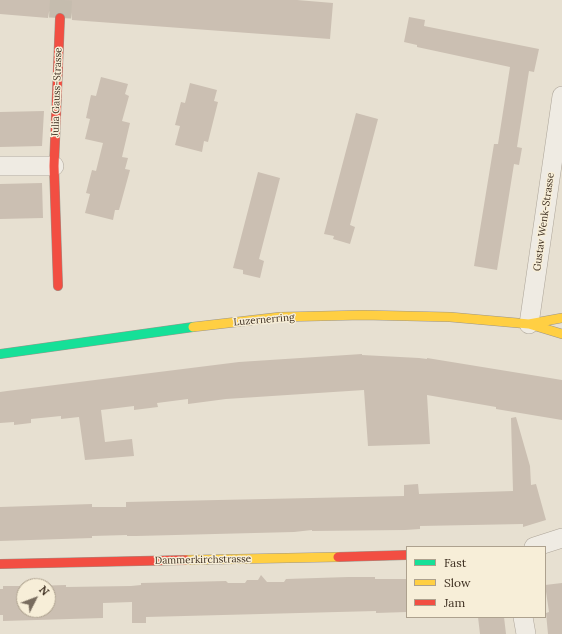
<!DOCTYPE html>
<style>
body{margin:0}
#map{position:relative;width:562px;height:634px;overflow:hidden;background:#e7e0d1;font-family:Lora,serif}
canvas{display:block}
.legend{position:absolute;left:406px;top:546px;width:140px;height:72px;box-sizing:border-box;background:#f7eed8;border:1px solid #ada18e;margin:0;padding:5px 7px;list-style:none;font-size:12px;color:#3d2e20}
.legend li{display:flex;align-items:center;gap:8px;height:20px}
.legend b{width:20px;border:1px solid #ada18e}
.north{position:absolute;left:16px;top:578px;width:40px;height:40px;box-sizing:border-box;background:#f7eed8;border:1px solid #ada18e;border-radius:50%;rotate:48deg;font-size:11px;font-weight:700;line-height:16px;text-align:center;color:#3d2e20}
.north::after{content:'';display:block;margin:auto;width:14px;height:18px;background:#786c5e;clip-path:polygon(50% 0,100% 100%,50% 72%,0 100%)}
</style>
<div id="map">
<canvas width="562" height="634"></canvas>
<ul class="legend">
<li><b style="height:5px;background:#16e098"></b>Fast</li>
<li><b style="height:5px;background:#ffcf43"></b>Slow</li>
<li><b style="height:5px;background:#f24e42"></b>Jam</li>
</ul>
<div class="north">N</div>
</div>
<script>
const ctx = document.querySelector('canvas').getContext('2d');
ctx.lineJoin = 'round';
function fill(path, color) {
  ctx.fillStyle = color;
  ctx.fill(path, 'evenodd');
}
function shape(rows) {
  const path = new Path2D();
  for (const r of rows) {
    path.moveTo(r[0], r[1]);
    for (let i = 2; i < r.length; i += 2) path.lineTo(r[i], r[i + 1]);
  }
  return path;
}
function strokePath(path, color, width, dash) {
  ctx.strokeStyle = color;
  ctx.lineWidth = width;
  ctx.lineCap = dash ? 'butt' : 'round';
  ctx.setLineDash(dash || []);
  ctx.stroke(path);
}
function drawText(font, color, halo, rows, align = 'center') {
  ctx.font = font + ' Lora,serif';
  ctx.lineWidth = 3;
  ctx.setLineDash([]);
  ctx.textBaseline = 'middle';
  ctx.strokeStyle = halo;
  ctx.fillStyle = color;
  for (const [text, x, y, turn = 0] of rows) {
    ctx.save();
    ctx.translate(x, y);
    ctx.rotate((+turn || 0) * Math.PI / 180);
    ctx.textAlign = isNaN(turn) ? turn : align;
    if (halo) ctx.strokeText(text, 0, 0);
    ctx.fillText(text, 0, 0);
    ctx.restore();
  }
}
fill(shape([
 [0,0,297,0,333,3,330,39,72,20,71,12,66,7,61,6,54,7,49,12,48,18,0,14],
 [409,17,425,20,424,26,539,49,534,72,529,71,517,147,522,148,519,165,514,164,497,270,474,266,494,144,498,144,510,67,417,47,417,45,404,42],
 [101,77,128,84,125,94,129,96,122,121,130,123,122,157,128,158,125,169,130,170,119,210,115,210,113,220,85,213,90,194,86,193,92,170,96,171,103,143,85,139,90,119,86,118,91,95,96,96],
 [190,83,217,90,214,101,218,102,208,142,204,141,202,152,175,145,180,126,175,125,181,102,185,103],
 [44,111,42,146,0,147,0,112],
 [356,113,378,119,350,225,355,227,350,244,333,239,334,236,324,234],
 [258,172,280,178,259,259,264,261,260,278,243,274,243,270,233,268],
 [42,183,43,218,0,219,0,184],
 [362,354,362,355,419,358,427,359,427,358,562,380,562,420,496,409,496,407,427,395,430,444,368,446,364,390,226,399,188,404,188,399,157,403,158,407,134,410,134,406,101,410,105,442,132,439,134,456,85,460,79,417,61,419,61,416,31,419,31,423,14,425,14,422,0,423,0,392,7,391,239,362],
 [516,417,530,466,531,485,536,484,546,520,523,527,523,524,420,526,420,529,405,530,312,531,312,530,294,532,136,536,127,536,127,535,92,536,92,538,0,541,0,507,92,504,92,507,126,507,126,502,404,496,404,485,418,484,419,494,513,491,511,418],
 [261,575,267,582,284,582,286,579,348,577,375,577,375,579,407,579,407,612,376,613,376,611,146,617,146,623,132,623,132,602,103,603,103,618,3,621,3,615,0,615,0,589,3,589,3,586,24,586,24,610,48,610,48,586,31,586,66,585,66,587,131,586,141,585,141,583,226,581,228,583,245,583,247,580,258,580],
 [562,583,562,634,548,634,546,613,549,612,545,585],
 [478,617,504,617,506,634,480,634]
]), '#cbbfb2');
strokePath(shape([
 [60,18,61,0]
]), '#c5bcae', 22, [22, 11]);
const street = shape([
 [0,166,54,166],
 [529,324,562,96],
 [534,547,562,538],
 [523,617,526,634]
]);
const fast = shape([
 [0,354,193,327]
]);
const slow = shape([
 [529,324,562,334],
 [193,327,280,317,363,315,450,317,529,324,562,318],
 [186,560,338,557]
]);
const jam = shape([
 [58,286,54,166,60,18],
 [338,557,407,555],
 [0,564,186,560]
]);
strokePath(street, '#ada599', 20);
strokePath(fast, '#9c958a', 10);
strokePath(slow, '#9c958a', 10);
strokePath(jam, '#9c958a', 10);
strokePath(street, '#efebe3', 19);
strokePath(fast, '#16e098', 9);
strokePath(slow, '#ffcf43', 9);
strokePath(jam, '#f24e42', 9);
drawText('10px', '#3d2e20', '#f7eed8', [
 ["Julia Gauss-Strasse",57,92,-88],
 ["Gustav Wenk-Strasse",544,222,-82],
 ["Luzernerring",264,320,-5],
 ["Dammerkirchstrasse",203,560,-1]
]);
</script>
